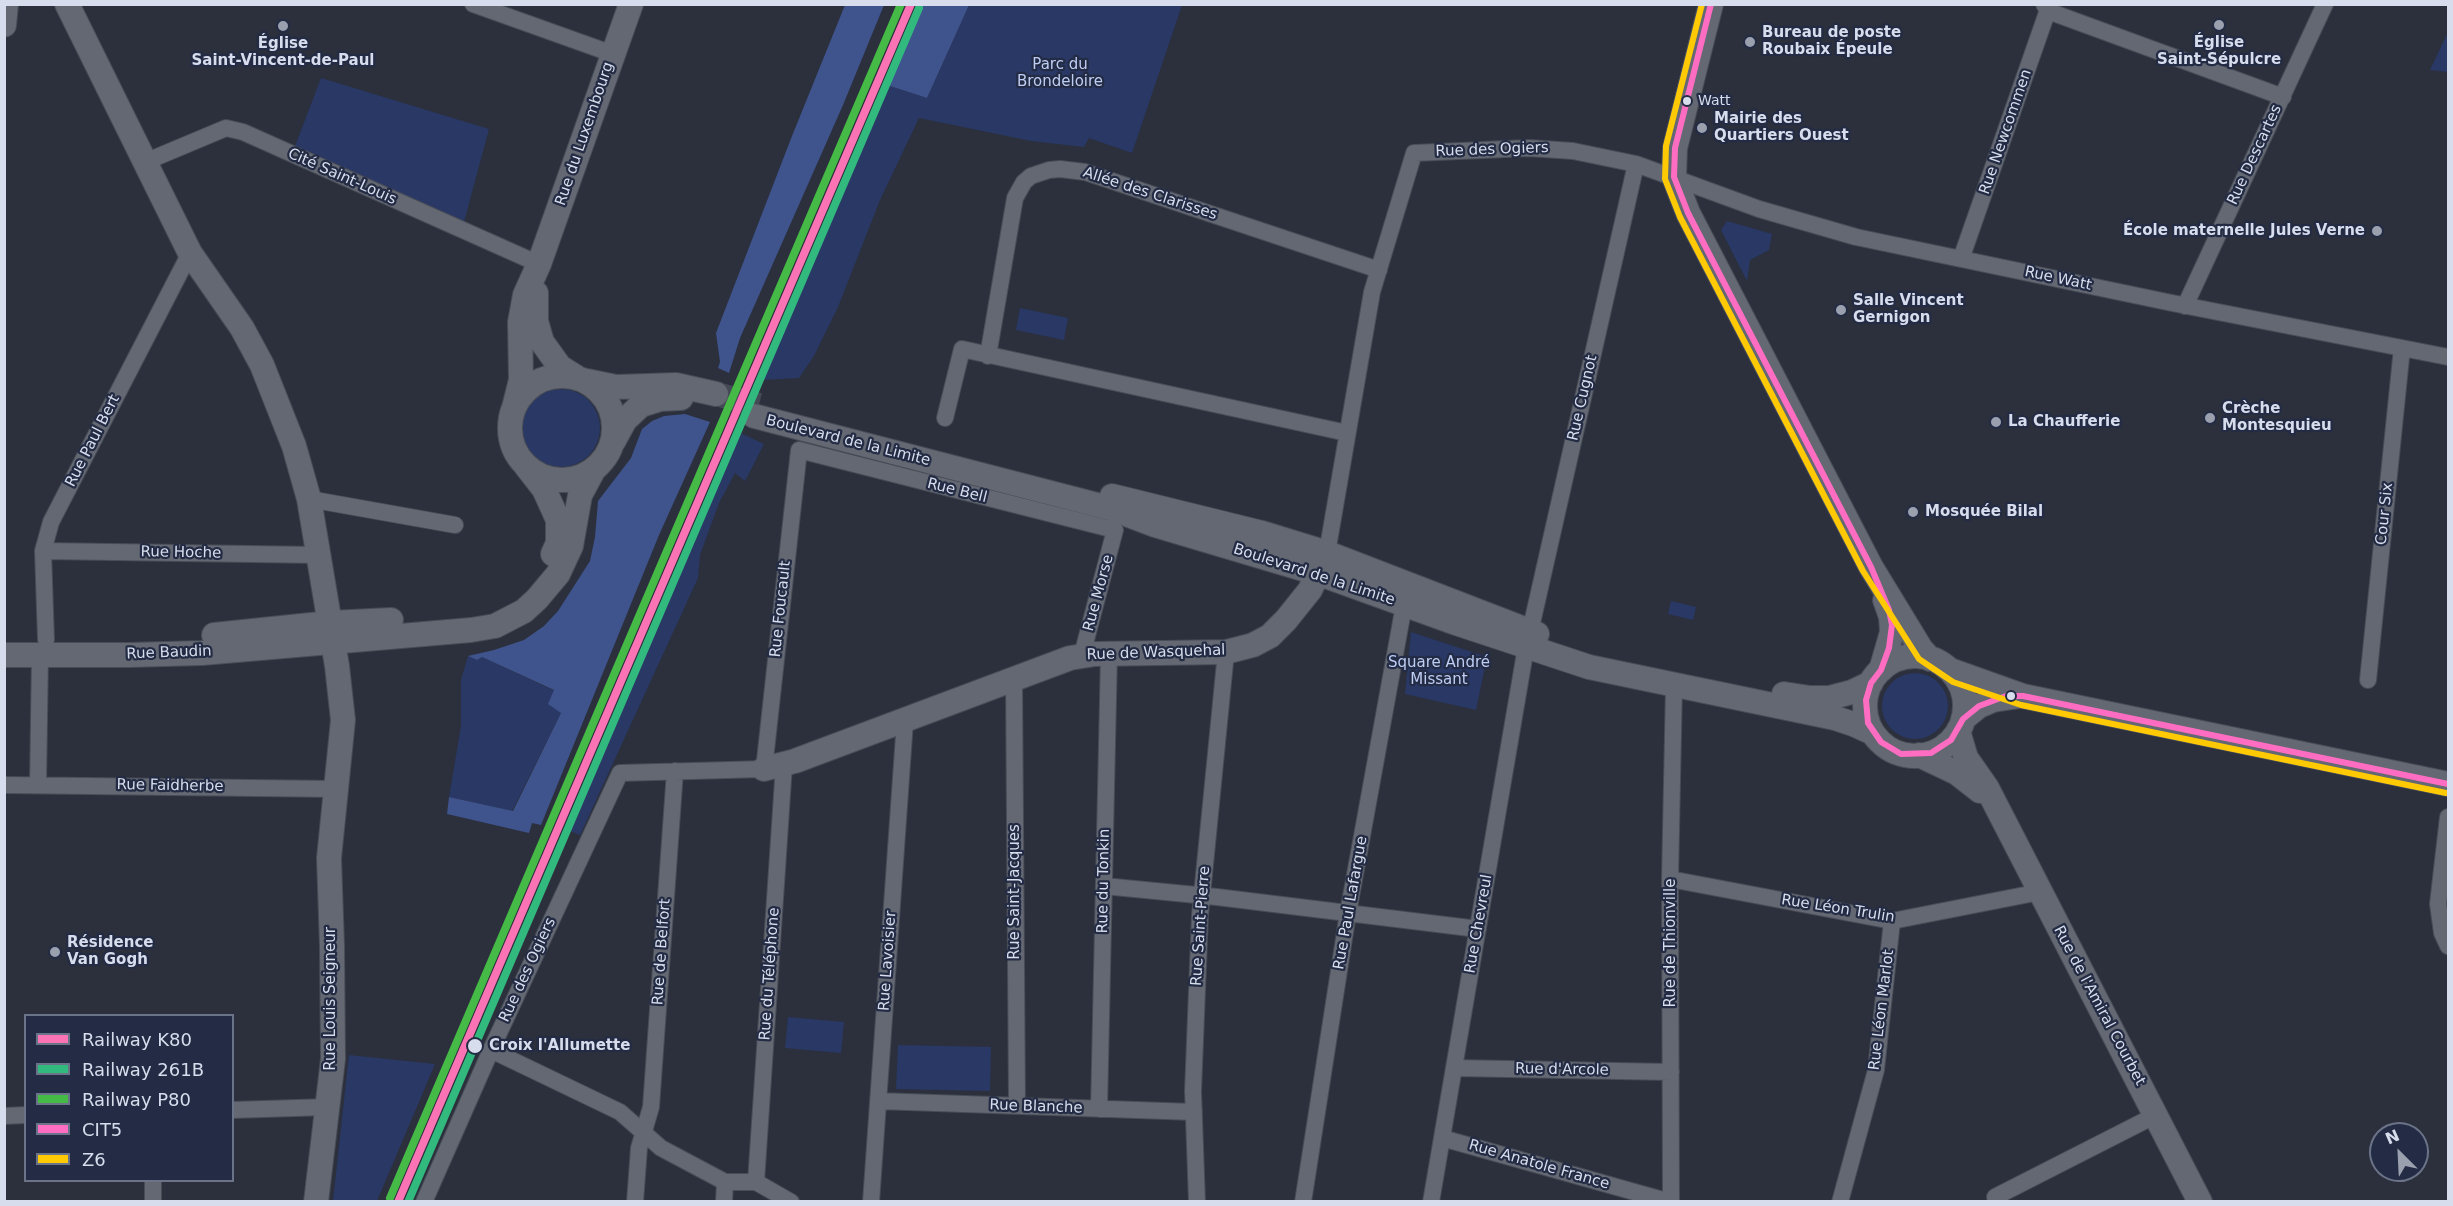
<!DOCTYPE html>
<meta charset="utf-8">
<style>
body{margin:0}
#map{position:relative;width:2453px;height:1206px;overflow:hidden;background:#2b303c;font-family:"DejaVu Sans",sans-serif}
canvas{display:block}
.frame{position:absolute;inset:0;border:6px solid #d7dded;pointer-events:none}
.legend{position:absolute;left:24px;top:1014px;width:210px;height:168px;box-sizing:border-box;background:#232c44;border:2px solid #6b7388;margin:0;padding:8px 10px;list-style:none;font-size:18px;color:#d7dded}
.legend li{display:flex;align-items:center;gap:12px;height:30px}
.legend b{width:30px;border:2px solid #6b7388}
.north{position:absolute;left:2369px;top:1122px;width:60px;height:60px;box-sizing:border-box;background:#232c44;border:2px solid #6b7388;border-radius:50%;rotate:336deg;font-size:16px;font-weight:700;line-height:24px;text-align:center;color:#d7dded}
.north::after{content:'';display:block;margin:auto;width:21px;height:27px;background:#9ba0af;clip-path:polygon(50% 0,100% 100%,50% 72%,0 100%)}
</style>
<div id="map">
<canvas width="2453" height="1206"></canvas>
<div class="frame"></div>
<ul class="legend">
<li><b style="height:8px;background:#f973b5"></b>Railway K80</li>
<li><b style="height:8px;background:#31b97e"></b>Railway 261B</li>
<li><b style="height:8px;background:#46ba46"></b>Railway P80</li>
<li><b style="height:8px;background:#ff6dc2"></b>CIT5</li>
<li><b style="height:8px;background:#ffc904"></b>Z6</li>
</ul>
<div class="north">N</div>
</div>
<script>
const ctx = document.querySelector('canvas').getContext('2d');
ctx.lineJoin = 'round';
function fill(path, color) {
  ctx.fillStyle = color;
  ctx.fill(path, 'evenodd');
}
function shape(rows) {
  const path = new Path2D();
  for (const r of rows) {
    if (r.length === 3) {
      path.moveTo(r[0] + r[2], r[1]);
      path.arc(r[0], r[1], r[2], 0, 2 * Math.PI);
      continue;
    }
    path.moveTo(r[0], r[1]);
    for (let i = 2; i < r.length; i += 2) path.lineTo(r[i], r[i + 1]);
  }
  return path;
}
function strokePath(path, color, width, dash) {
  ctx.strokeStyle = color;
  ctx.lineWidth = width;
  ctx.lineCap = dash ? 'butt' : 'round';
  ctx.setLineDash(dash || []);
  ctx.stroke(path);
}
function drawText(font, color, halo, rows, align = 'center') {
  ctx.font = font + ' "DejaVu Sans",sans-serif';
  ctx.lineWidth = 4.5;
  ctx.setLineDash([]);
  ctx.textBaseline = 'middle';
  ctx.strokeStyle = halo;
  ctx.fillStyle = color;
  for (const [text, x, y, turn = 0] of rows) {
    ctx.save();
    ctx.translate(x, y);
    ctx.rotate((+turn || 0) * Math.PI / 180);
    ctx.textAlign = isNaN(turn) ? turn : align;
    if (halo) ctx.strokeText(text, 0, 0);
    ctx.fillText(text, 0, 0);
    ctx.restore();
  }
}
fill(shape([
 [969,5,1182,5,1132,153,1089,138,1084,147,1031,141,919,118,880,200,838,307,814,356,799,378,760,380,879,99,887,85,927,98],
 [2448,32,2448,72,2430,70],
 [321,78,489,129,464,222,294,149],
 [1727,221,1772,234,1769,250,1750,260,1747,281,1721,230],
 [1020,308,1068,318,1064,340,1016,330],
 [561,428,39],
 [736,431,764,444,745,481,735,473,719,503,700,555,698,578,580,835,570,831],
 [1671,601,1696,607,1693,620,1668,614],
 [1411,632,1487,657,1476,710,1405,694],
 [468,656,477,660,482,657,555,691,561,713,512,811,449,797,461,726,461,680],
 [1915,706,33],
 [788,1017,844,1022,841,1053,785,1048],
 [898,1045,991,1047,990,1091,896,1089],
 [349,1055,435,1064,377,1201,333,1201]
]), '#293865');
fill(shape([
 [845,5,884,5,843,105,740,338,729,373,718,368,720,362,716,333,792,136],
 [922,5,969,5,927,98,887,85],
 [685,414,710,422,659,535,541,825,532,823,529,833,447,814,449,797,513,811,561,713,548,704,554,690,482,657,477,660,468,656,494,650,524,640,544,626,558,611,590,561,595,537,598,501,631,458,642,429,652,421,664,416]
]), '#3f538d');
strokePath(shape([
 [716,394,759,405]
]), '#454a57', 24, [24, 12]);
const street = shape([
 [473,4,613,54],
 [2044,4,2048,11,2283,97],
 [145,162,226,128,243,132,539,264],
 [1961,259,2050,4],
 [2185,306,2325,4],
 [988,356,1015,198,1024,182,1031,176,1049,170,1060,169,1085,172,1379,270],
 [945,418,962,349,1347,433],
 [309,499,455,525],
 [43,551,319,555],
 [1327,553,1372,292,1414,153,1529,148,1573,151,1636,164,1759,209,1856,237,2172,303,2448,357],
 [1530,632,1636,164],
 [46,640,43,551,51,522,190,253],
 [1014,678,1017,1106],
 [2368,680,2402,348],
 [4,785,336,789],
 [38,785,40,655],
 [2448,817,2438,904,2442,933,2448,946],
 [1670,879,1892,921,2040,892],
 [1104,886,1217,897,1478,929],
 [491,1050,620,1112,661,1148,725,1182,756,1182,791,1202],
 [1454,1068,1671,1072],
 [878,1101,1194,1112],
 [1099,1109,1109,653],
 [232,1110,328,1107],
 [4,1116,26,1115],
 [1442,1138,1670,1202],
 [153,1180,153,1202],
 [756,1182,784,765],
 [1995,1197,2156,1115],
 [424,1202,491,1050,620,773,764,769,799,450,1115,530,1082,655],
 [635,1202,639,1148,651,1107,675,771],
 [724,1202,725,1182],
 [871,1202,905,721],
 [1197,1202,1193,1091,1200,915,1226,652],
 [1303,1202,1348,913,1404,605],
 [1431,1202,1526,647],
 [1671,1202,1670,879,1674,685],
 [1840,1202,1876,1070,1892,921]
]);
const secondary = shape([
 [67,4,190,253,242,328,262,365,294,446,309,499,337,666,343,720,329,858,332,946,333,1059,316,1202],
 [1711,4,1675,148,1674,177,1688,213,1871,567,1921,649,1930,659],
 [4,25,6,4],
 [536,293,536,321,542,342,560,367,576,377],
 [562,428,52],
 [587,381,616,387,676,385,716,394],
 [514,408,521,380,520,322,525,295,539,264,631,4],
 [754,416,1113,509,1155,525,1320,574,1453,622,1589,667,1835,718,1853,724,1873,733],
 [613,442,625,420,641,405,660,399,681,398],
 [526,466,544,489,558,520,558,543,553,554],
 [1112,496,1262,533,1327,553,1537,634],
 [214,635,330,623,391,620],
 [4,655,129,655,202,653,471,630,495,626,524,611,537,599,558,574,571,546,580,495,594,469],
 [1915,706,50],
 [1881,670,1892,632,1891,617,1885,600],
 [1950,670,2023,696,2448,784],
 [1784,694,1810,698,1829,698,1852,692,1871,683],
 [1963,719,1979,706,1993,700,2020,696],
 [1958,731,1966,758,1987,788,2200,1202],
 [1919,755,1957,773,1980,791],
 [764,769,795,761,1070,658,1095,654,1226,652,1253,645,1270,636,1286,620,1310,590,1324,561]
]);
strokePath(street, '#474c57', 18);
strokePath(secondary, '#474c57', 26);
strokePath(street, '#646872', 16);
strokePath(secondary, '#646872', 24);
strokePath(shape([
 [1711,4,1675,148,1674,177,1688,213,1871,567,1889,610,1892,625,1889,648,1881,670,1871,683,1866,700,1868,723,1881,742,1901,754,1931,753,1951,740,1963,719,1979,706,2006,696,2023,696,2448,784]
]), '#ff6dc2', 6);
strokePath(shape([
 [1702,4,1666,146,1665,179,1680,217,1863,571,1919,659,1953,682,2021,705,2446,793]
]), '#ffc904', 6);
strokePath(shape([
 [398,1202,911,4]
]), '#f973b5', 8);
strokePath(shape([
 [408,1202,919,8]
]), '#31b97e', 8);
strokePath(shape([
 [390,1198,901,4]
]), '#46ba46', 8);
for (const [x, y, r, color] of [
 [2219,25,6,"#9ba0af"],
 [283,26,6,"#9ba0af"],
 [1750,42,6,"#9ba0af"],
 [1687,101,5,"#d7dded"],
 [1702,128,6,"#9ba0af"],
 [2377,231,6,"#9ba0af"],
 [1841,310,6,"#9ba0af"],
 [2210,418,6,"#9ba0af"],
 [1996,422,6,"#9ba0af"],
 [1913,512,6,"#9ba0af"],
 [2011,696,5,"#d7dded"],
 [55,952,6,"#9ba0af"],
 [475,1046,8,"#d7dded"]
]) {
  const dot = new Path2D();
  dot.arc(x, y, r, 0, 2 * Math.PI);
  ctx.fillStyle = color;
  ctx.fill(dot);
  strokePath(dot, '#232c44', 2);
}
drawText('14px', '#d7dded', '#232c44', [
 ["Watt",1698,101]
], 'left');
drawText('bold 15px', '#d7dded', '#232c44', [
 ["Bureau de poste",1762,33],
 ["Roubaix Épeule",1762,50],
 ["Église",2219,43,"center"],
 ["Saint-Sépulcre",2219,60,"center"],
 ["Église",283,44,"center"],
 ["Saint-Vincent-de-Paul",283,61,"center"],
 ["Mairie des",1714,119],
 ["Quartiers Ouest",1714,136],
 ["École maternelle Jules Verne",2365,231,"right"],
 ["Salle Vincent",1853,301],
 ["Gernigon",1853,318],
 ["Crèche",2222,409],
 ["Montesquieu",2222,426],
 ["La Chaufferie",2008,422],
 ["Mosquée Bilal",1925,512],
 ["Résidence",67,943],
 ["Van Gogh",67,960]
], 'left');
drawText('15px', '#becdf3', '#232c44', [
 ["Parc du",1060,65],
 ["Brondeloire",1060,82],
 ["Square André",1439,663],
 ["Missant",1439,680]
]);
drawText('15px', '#d7dded', '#232c44', [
 ["Rue Newcommen",2006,132,-71],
 ["Rue du Luxembourg",585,134,-71],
 ["Rue des Ogiers",1492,150,-2],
 ["Rue Descartes",2255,155,-65],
 ["Cité Saint-Louis",342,177,24],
 ["Allée des Clarisses",1150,194,18],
 ["Rue Watt",2058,279,12],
 ["Rue Cugnot",1583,398,-77],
 ["Rue Paul Bert",93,441,-63],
 ["Boulevard de la Limite",848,441,14],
 ["Rue Bell",957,491,14],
 ["Cour Six",2385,514,-84],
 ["Rue Hoche",181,553,1],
 ["Boulevard de la Limite",1314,575,18],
 ["Rue Morse",1099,593,-75],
 ["Rue Foucault",781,609,-84],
 ["Rue Baudin",169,653,-2],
 ["Rue de Wasquehal",1156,653,-2],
 ["Rue Faidherbe",170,786,1],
 ["Rue du Tonkin",1104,881,-89],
 ["Rue Saint-Jacques",1015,892,-90],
 ["Rue Paul Lafargue",1351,903,-80],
 ["Rue Léon Trulin",1838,909,9],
 ["Rue Chevreul",1479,924,-80],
 ["Rue Saint-Pierre",1201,926,-86],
 ["Rue de Thionville",1671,943,-90],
 ["Rue de Belfort",662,952,-86],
 ["Rue Lavoisier",888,961,-86],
 ["Rue des Ogiers",528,970,-65],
 ["Rue du Téléphone",770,974,-86],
 ["Rue Louis Seigneur",331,999,-90],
 ["Rue de l'Amiral Courbet",2099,1006,62],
 ["Rue Léon Marlot",1882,1010,-83],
 ["Rue d'Arcole",1562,1070,1],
 ["Rue Blanche",1036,1107,2],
 ["Rue Anatole France",1539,1165,16]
]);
drawText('bold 15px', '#d7dded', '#232c44', [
 ["Croix l'Allumette",489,1046]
], 'left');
</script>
